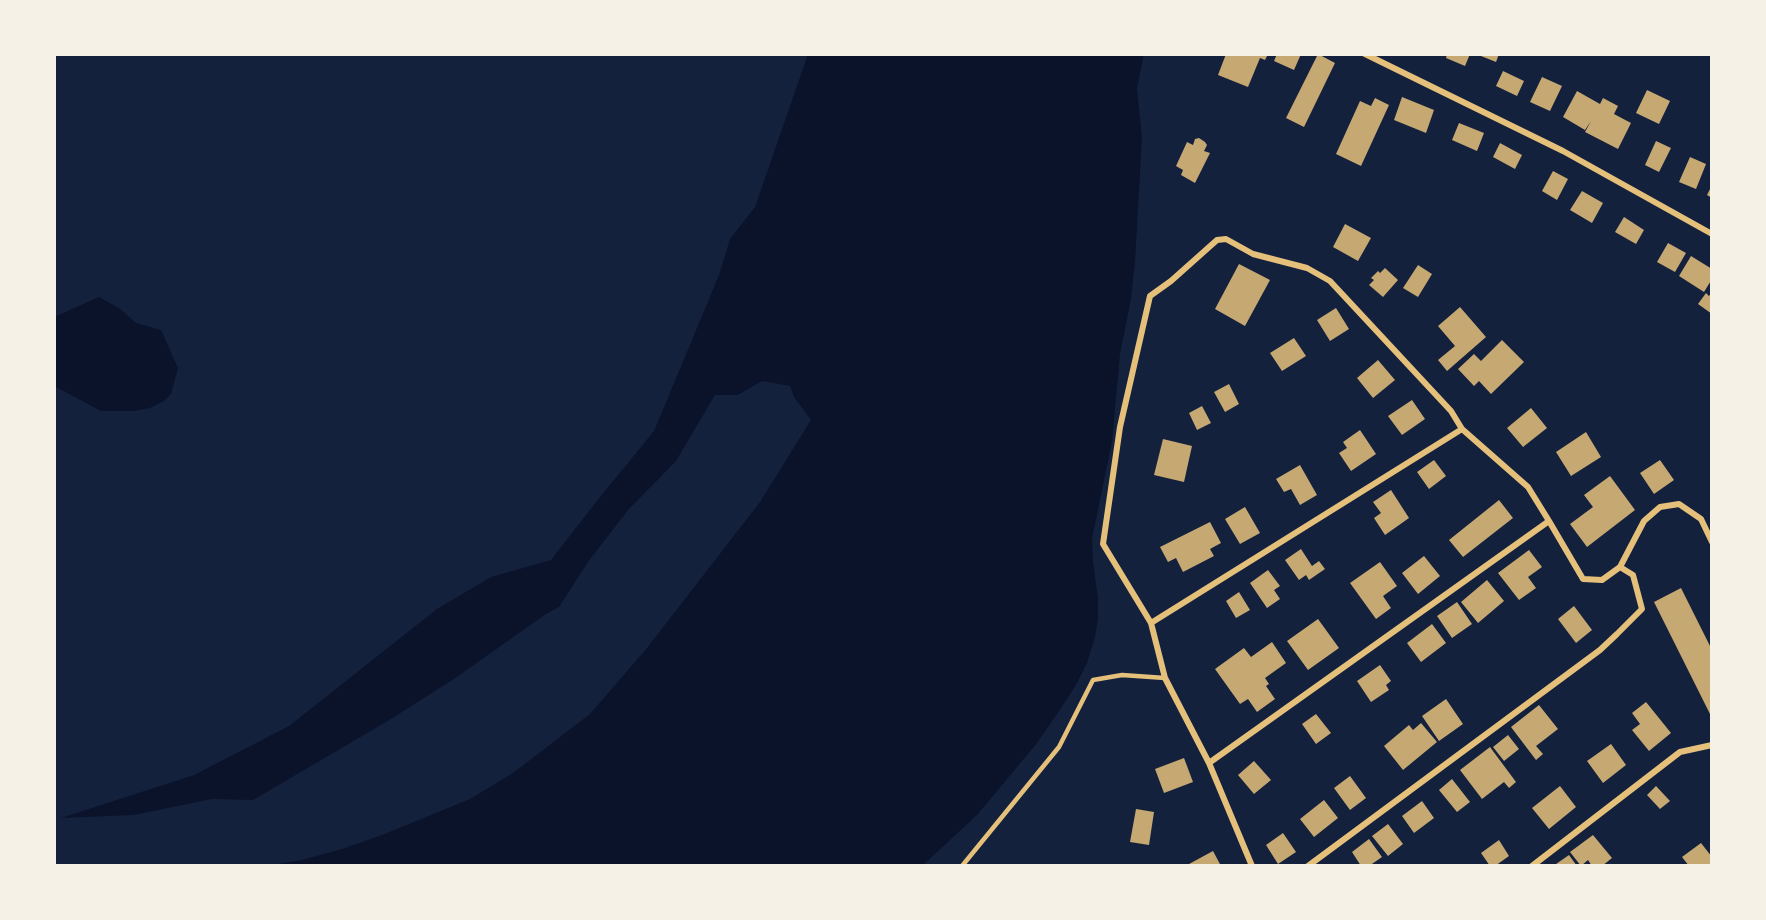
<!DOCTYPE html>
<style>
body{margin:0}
#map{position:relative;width:1766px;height:920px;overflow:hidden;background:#14213d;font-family:"PT Serif",serif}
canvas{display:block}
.frame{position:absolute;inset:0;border:56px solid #f6f1e7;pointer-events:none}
</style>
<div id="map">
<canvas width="1766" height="920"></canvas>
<div class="frame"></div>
</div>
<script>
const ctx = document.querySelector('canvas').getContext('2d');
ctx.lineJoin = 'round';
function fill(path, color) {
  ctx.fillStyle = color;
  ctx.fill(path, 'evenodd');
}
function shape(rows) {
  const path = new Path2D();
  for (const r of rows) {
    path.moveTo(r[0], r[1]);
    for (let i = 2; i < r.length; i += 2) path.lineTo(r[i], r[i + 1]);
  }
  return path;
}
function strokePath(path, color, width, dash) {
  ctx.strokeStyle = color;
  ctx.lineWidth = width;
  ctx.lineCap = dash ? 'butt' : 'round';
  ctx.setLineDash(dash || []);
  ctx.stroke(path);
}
fill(shape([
 [808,54,1144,54,1137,88,1142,138,1135,262,1131,299,1120,354,1112,442,1092,539,1093,561,1098,599,1098,618,1095,637,1087,663,1076,685,1061,708,1037,743,977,815,922,866,265,866,302,860,342,849,382,835,470,799,513,773,590,714,647,648,760,502,811,420,794,397,790,386,762,381,738,395,715,395,676,461,628,510,588,562,559,607,546,614,454,679,386,722,253,800,212,799,134,815,61,818,194,775,289,726,437,609,491,577,551,560,596,502,654,431,719,275,730,239,755,207],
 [99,297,119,308,136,323,161,330,178,368,171,394,164,401,150,408,134,411,101,411,54,386,54,317]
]), '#0b132b');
fill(shape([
 [1226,54,1268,54,1265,60,1260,58,1248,87,1218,75],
 [1277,54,1301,54,1294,70,1274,61],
 [1318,54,1335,63,1304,127,1286,118],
 [1447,54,1470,54,1465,66,1446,58],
 [1476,54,1499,54,1496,62],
 [1503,71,1524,81,1517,96,1496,86],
 [1542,77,1562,86,1550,111,1530,102],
 [1647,90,1670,101,1659,124,1636,113],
 [1577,91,1600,104,1603,98,1618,106,1614,114,1631,123,1618,149,1585,132,1591,121,1585,130,1563,117],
 [1402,97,1434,110,1426,133,1394,120],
 [1375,98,1389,105,1361,166,1336,154,1360,101,1371,106],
 [1459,123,1484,133,1477,151,1452,140],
 [1199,138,1205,142,1207,145,1204,151,1210,153,1195,183,1181,175,1183,170,1176,166,1187,142,1193,145,1195,139],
 [1656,141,1671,148,1659,172,1645,165],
 [1500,143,1522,155,1515,169,1493,157],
 [1690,157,1706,164,1696,189,1679,182],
 [1553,171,1568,179,1557,200,1542,191],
 [1712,185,1712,198,1707,195],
 [1582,191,1603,203,1592,223,1570,210],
 [1624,217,1644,230,1636,244,1615,232],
 [1345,224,1371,238,1358,261,1333,247],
 [1668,243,1686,253,1675,272,1657,262],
 [1691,256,1712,269,1712,279,1704,292,1679,276],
 [1239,264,1270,280,1245,326,1215,309],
 [1418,265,1432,274,1418,297,1403,288],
 [1385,268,1398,280,1383,297,1369,285,1374,280,1371,278,1378,271,1380,273],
 [1712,292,1712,314,1698,304,1706,293,1709,296],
 [1460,307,1486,337,1447,371,1438,360,1455,346,1438,326],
 [1336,308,1349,329,1330,341,1317,320],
 [1294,338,1306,356,1282,371,1270,353],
 [1502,340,1524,362,1491,394,1479,381,1474,386,1458,369,1474,354,1481,361],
 [1378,360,1395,380,1373,398,1357,378],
 [1229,384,1239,404,1225,412,1214,392],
 [1412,400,1425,419,1402,435,1388,416],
 [1202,406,1211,423,1197,430,1189,413],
 [1531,408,1547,428,1523,447,1507,428],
 [1360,430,1376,454,1351,471,1339,453,1347,448,1343,442],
 [1586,432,1601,457,1571,476,1556,452],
 [1163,439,1192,446,1184,482,1154,475],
 [1434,460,1446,476,1429,489,1417,472],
 [1660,460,1674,480,1654,494,1640,473],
 [1300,465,1317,495,1300,505,1291,489,1284,492,1276,479],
 [1610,476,1635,510,1587,547,1570,524,1593,507,1584,495],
 [1391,490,1409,518,1385,535,1374,518,1381,513,1373,502],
 [1499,500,1513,518,1463,557,1449,540],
 [1245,507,1260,533,1240,544,1225,519],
 [1210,522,1221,543,1210,549,1214,556,1183,572,1176,558,1168,562,1160,547],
 [1301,549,1312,566,1319,561,1325,569,1309,580,1306,575,1299,580,1285,560],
 [1529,550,1542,567,1528,577,1536,588,1519,600,1498,573],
 [1424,556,1440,576,1418,594,1402,573],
 [1380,562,1397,586,1383,596,1391,608,1376,619,1350,583],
 [1268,570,1280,586,1274,590,1280,599,1267,608,1250,583],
 [1487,580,1504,601,1478,623,1461,602],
 [1681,588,1712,650,1712,718,1654,602],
 [1239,592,1250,610,1236,618,1226,601],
 [1457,602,1472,624,1452,638,1437,616],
 [1574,606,1592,630,1576,643,1558,619],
 [1318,619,1339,648,1308,670,1287,641],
 [1432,624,1446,643,1421,662,1407,643],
 [1272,642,1286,663,1265,678,1269,684,1266,686,1275,699,1257,712,1248,699,1240,704,1215,669,1244,648,1251,657],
 [1380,665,1391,681,1386,685,1389,690,1371,702,1357,681],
 [1446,699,1463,724,1439,741,1422,716],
 [1646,702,1671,733,1649,751,1632,730,1640,724,1632,713],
 [1539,705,1558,729,1536,746,1543,754,1536,760,1511,727],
 [1316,714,1331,733,1316,744,1302,724],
 [1421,723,1437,742,1403,770,1384,746,1409,725,1413,730],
 [1508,735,1519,749,1504,761,1493,747],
 [1611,744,1626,765,1603,783,1587,761],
 [1490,747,1516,782,1509,788,1504,782,1482,799,1460,770],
 [1184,758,1193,782,1164,793,1155,769],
 [1254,761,1271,780,1254,794,1238,775],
 [1350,776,1366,798,1350,810,1334,788],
 [1452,779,1470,802,1457,812,1439,790],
 [1560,786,1576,807,1549,829,1532,808],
 [1656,786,1670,801,1660,809,1647,795],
 [1324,800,1338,818,1314,837,1300,819],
 [1422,801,1434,818,1414,833,1402,816],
 [1136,809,1154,812,1149,845,1130,842],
 [1388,824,1403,844,1388,856,1372,836],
 [1283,833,1296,852,1278,864,1266,845],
 [1593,835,1612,858,1602,866,1592,866,1588,860,1581,866,1570,852],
 [1369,839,1382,857,1369,866,1361,866,1352,852],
 [1499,840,1509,856,1495,866,1490,866,1481,853],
 [1701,843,1712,857,1712,866,1689,866,1682,857],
 [1213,851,1221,866,1190,866,1189,864],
 [1569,855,1577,866,1558,866,1556,864]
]), '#c6a872');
strokePath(shape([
 [962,866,1059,747,1093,680,1122,675,1165,678]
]), '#e5c07b', 4.5);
strokePath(shape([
 [1365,54,1563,151,1712,234],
 [1151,623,1462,429],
 [1209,763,1549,521,1583,579,1602,580,1620,567],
 [1252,866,1209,763,1165,678,1151,623,1103,544,1120,427,1150,296,1171,281,1217,240,1226,239,1253,254,1307,268,1330,281,1451,411,1462,429,1528,487,1549,521],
 [1308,866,1600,650,1617,634,1642,609,1633,575,1620,567,1644,521,1660,507,1679,504,1701,519,1712,542],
 [1532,866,1680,752,1712,745]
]), '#e5c07b', 6);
</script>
